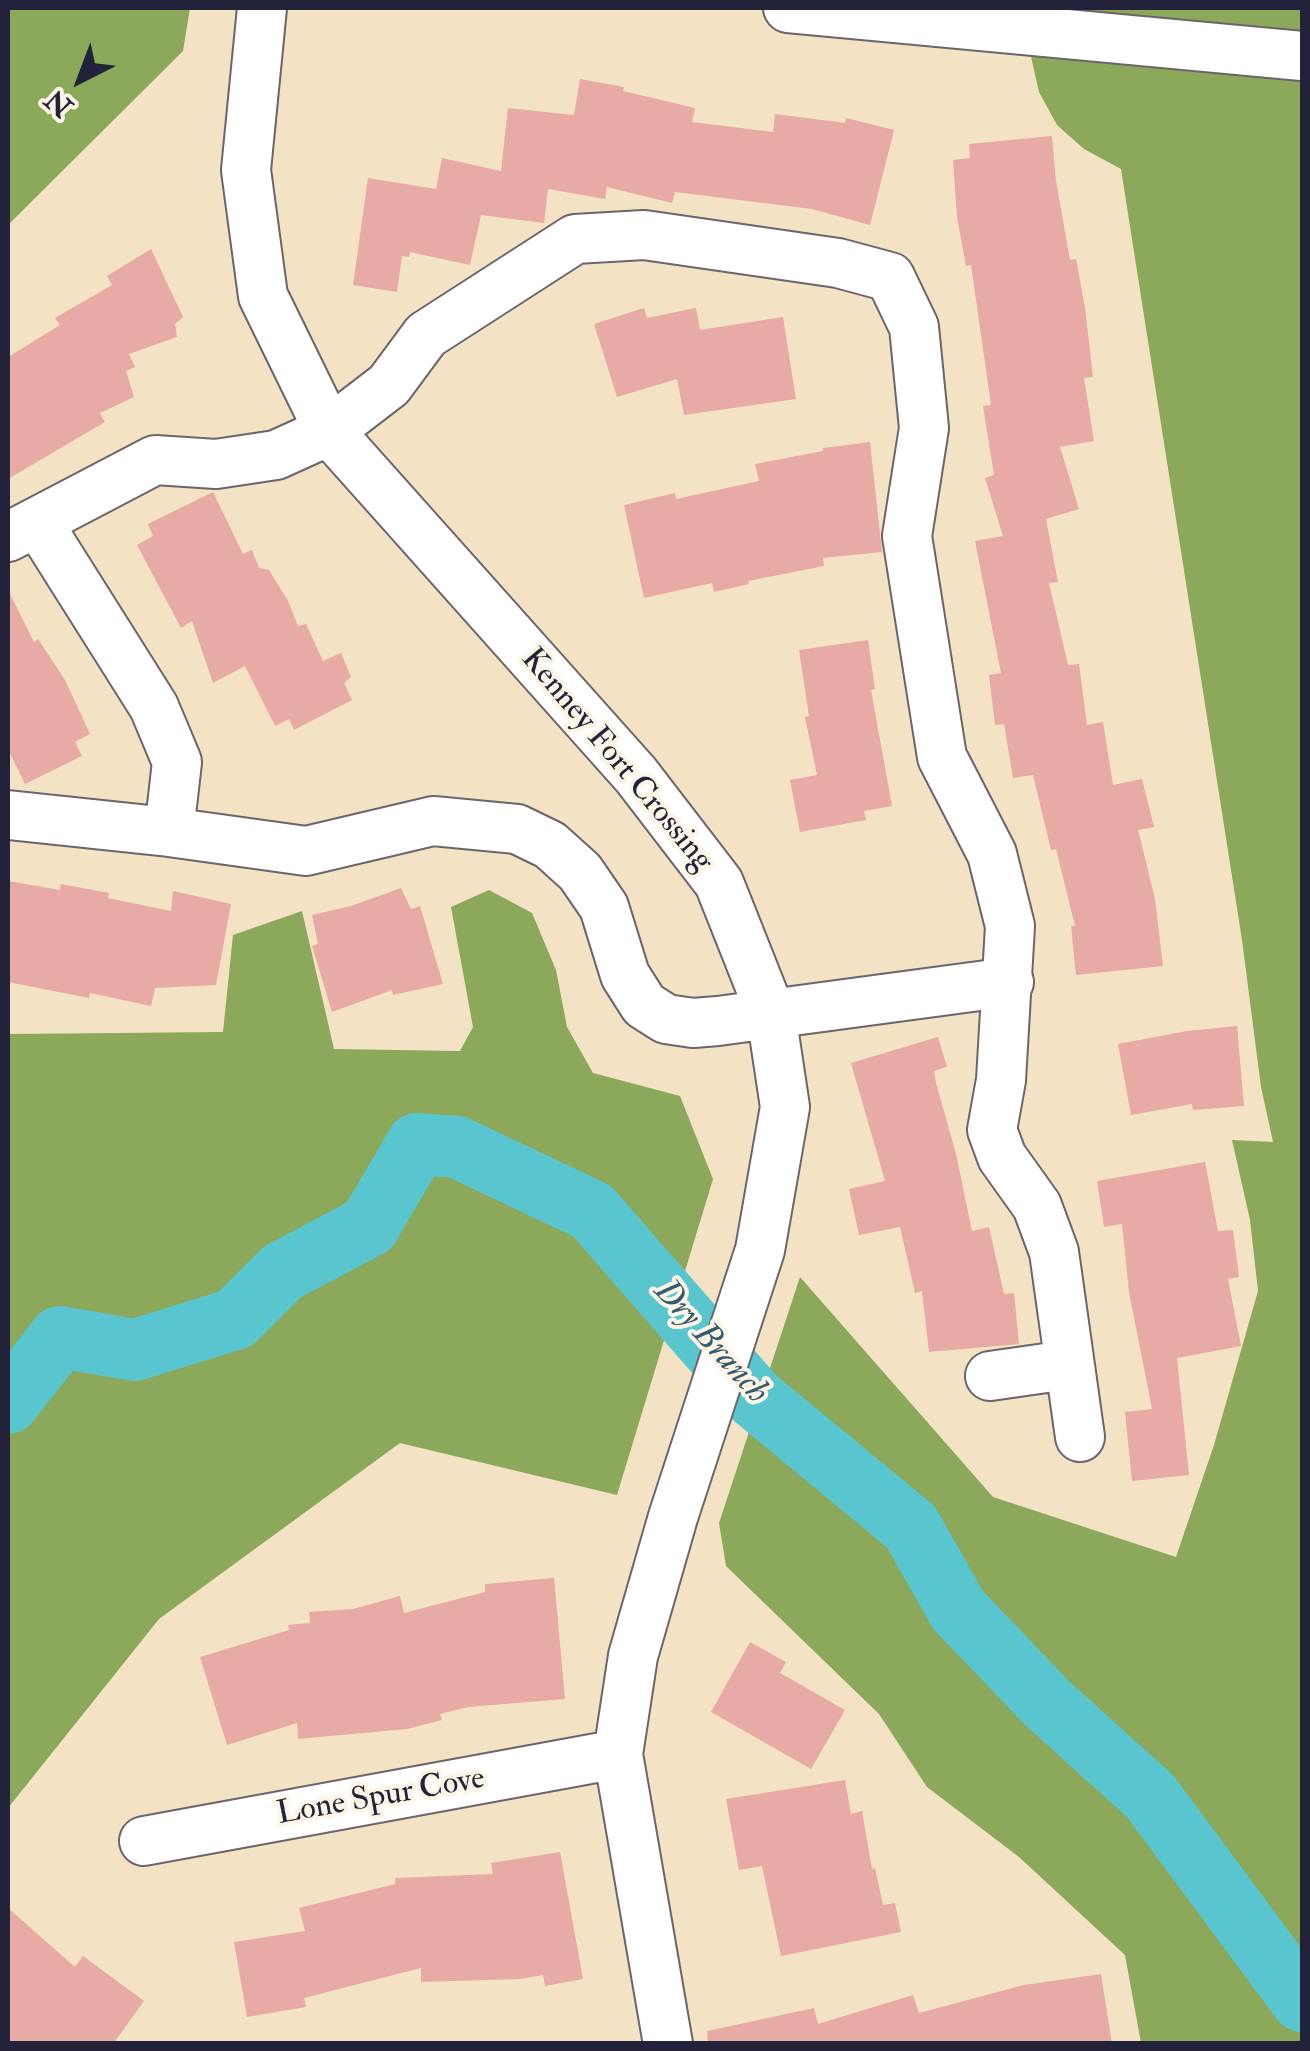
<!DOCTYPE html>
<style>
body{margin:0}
#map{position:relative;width:1310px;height:2051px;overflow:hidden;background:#f3e2c4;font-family:"IM FELL Double Pica",serif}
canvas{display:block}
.frame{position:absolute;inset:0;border:10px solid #22223b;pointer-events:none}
.north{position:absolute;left:30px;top:30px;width:100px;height:100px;-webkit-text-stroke:8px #fcf5e5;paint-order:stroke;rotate:222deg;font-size:28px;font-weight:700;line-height:40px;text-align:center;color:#22223b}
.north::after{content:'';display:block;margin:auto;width:35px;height:45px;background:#22223b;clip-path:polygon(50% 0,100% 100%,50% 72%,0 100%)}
</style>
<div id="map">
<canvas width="1310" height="2051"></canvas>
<div class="frame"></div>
<div class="north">N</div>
</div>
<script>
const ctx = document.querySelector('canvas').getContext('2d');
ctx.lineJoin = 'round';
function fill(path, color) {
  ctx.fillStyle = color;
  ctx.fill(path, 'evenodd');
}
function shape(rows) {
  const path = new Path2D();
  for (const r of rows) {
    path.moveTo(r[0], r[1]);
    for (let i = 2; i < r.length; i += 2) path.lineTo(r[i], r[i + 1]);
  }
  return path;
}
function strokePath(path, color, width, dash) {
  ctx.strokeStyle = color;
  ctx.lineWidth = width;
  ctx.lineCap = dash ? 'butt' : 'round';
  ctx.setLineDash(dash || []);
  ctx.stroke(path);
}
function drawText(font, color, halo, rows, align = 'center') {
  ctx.font = font + ' "IM FELL Double Pica",serif';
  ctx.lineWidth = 8;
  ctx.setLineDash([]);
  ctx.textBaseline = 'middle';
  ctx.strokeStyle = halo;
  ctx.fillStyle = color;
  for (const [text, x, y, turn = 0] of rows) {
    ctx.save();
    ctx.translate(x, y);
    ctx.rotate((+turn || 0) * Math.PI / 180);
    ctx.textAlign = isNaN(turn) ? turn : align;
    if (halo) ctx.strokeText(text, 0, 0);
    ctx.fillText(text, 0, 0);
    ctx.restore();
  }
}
fill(shape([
 [8,8,190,8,183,51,8,225],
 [1020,8,1302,8,1302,2043,1141,2043,1125,1955,1019,1857,927,1787,879,1714,726,1566,719,1523,800,1277,993,1497,1176,1557,1214,1445,1258,1291,1250,1220,1232,1140,1273,1142,1261,1087,1242,940,1121,169,1084,149,1057,125,1039,92],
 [489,890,532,913,556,970,567,1027,593,1073,680,1096,713,1179,617,1495,400,1443,159,1619,8,1808,8,1034,223,1032,233,935,302,911,334,1049,460,1051,473,1027,451,907]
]), '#8ba85b');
strokePath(shape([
 [8,1403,60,1337,135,1350,235,1319,282,1272,369,1226,417,1144,457,1147,592,1211,755,1398,911,1527,958,1610,1048,1704,1150,1796,1302,2001]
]), '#59c6cf', 62);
fill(shape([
 [580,79,624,87,623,91,695,108,692,122,773,132,775,114,845,123,846,118,894,130,870,225,812,209,675,192,672,203,607,187,605,199,548,189,544,223,481,215,470,265,410,252,409,257,402,256,397,292,353,285,368,178,436,189,442,158,501,171,508,108,574,115],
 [1052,136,1056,181,1070,260,1076,259,1085,308,1093,377,1084,378,1094,441,1060,447,1079,509,1046,519,1058,582,1049,583,1068,665,1079,664,1087,725,1103,722,1113,785,1142,779,1154,827,1138,830,1155,899,1163,966,1076,975,1071,926,1075,926,1056,849,1051,850,1033,775,1013,778,1004,724,995,725,989,675,1001,673,975,541,1003,536,985,478,994,475,983,406,991,405,971,265,966,266,957,217,953,160,970,158,969,144],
 [151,249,183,317,175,324,177,337,129,354,135,367,126,371,134,397,100,413,105,422,8,479,8,357,60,325,55,318,112,285,107,276],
 [644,308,647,318,696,308,700,330,783,317,796,399,684,415,677,379,617,397,594,324],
 [870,442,882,552,823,558,824,566,748,581,749,584,714,592,712,583,644,598,624,505,675,493,676,499,759,481,755,464,823,451,823,448],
 [213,492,243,554,252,550,259,568,269,570,288,601,298,626,306,624,323,661,341,653,351,677,344,683,352,700,294,730,289,719,275,726,245,666,213,683,192,621,181,628,137,545,153,536,148,524],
 [8,590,34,642,38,639,65,680,90,734,75,742,82,756,25,784,8,749],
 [868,640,875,689,871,690,892,806,864,811,866,820,800,832,790,780,817,775,805,717,809,716,799,650],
 [8,881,60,890,61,884,109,893,108,898,171,911,173,891,231,904,216,985,155,988,151,1006,90,993,89,998,8,982],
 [401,888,411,909,420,906,443,984,393,995,392,990,332,1012,312,946,318,944,312,915,351,906],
 [1237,1026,1244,1106,1193,1110,1192,1104,1131,1115,1118,1044,1187,1031],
 [938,1037,947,1067,934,1071,936,1083,956,1154,972,1231,989,1227,1004,1294,1014,1293,1019,1344,929,1352,922,1291,915,1293,900,1227,859,1235,849,1189,885,1181,851,1063],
 [1205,1162,1218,1231,1233,1230,1239,1277,1228,1279,1241,1346,1177,1358,1189,1475,1132,1481,1125,1412,1152,1409,1129,1292,1122,1224,1104,1227,1097,1181],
 [554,1578,565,1699,468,1707,440,1714,442,1720,407,1729,298,1739,297,1723,227,1745,200,1657,289,1630,288,1625,310,1623,309,1612,353,1609,400,1596,404,1613,485,1592,485,1584],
 [750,1642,786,1662,780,1673,845,1710,811,1769,711,1712],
 [845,1780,851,1814,862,1811,872,1869,875,1868,883,1905,895,1903,901,1932,781,1956,762,1866,739,1870,726,1799],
 [560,1852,583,1979,545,1986,543,1975,520,1979,421,1982,421,1968,304,1998,306,2007,247,2017,234,1942,305,1931,299,1908,395,1884,395,1878,493,1874,491,1863],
 [8,1908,75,1967,83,1956,144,2001,113,2044,8,2044],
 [1101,1974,1112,2044,708,2044,707,2031,814,2008,818,2024,913,1995,919,2013,1024,1985]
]), '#e7aaa4');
const minor = shape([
 [262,8,246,170,263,296,329,431,636,775,719,883,771,1014,785,1107,760,1250,673,1517,633,1656,618,1754,668,2044],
 [788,8,1302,56],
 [38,523,154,707,177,762,169,832],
 [8,537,155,460,216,464,276,455,329,431,389,385,426,335,575,239,644,235,838,263,890,277,914,327,924,428,907,536,942,757,992,854,1010,926,1001,1080,992,1130,1002,1157,1037,1206,1054,1252,1080,1437],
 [8,815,169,832,306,851,433,821,517,829,550,845,580,872,604,907,625,975,644,1005,666,1019,693,1023,718,1021,1009,982],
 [990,1376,1067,1365],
 [144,1841,618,1754]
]);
strokePath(minor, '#6b656b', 52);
strokePath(minor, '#fff', 48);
drawText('32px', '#22223b', '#fcf5e5', [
 ["Kenney Fort Crossing",616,761,50],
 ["Lone Spur Cove",381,1798,-10]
]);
drawText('italic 35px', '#355b6f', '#fcf5e5', [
 ["Dry Branch",710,1343,48]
]);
</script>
